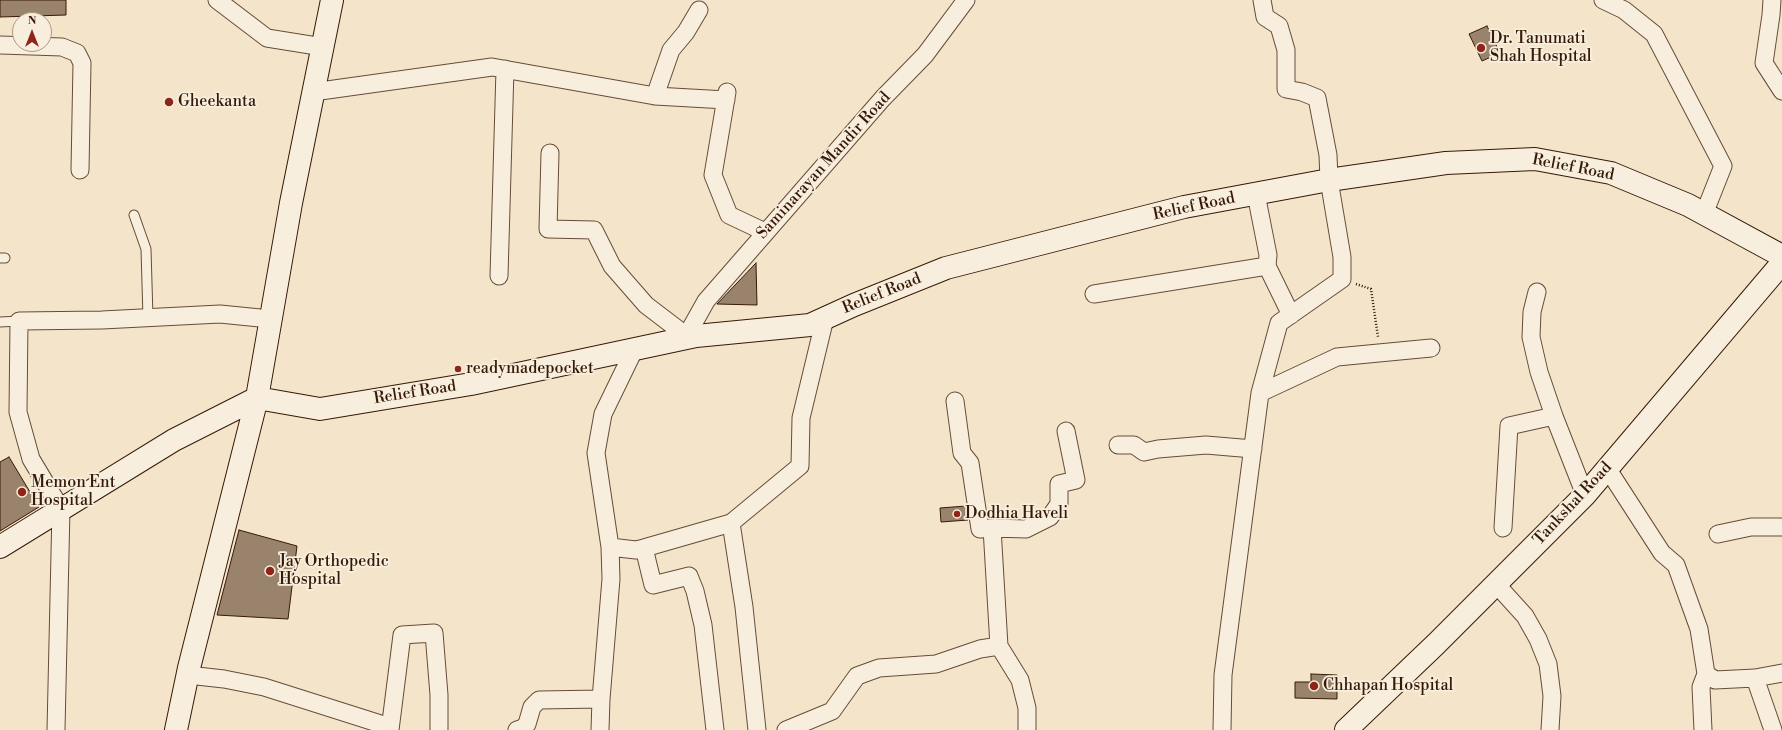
<!DOCTYPE html>
<style>
body{margin:0}
#map{position:relative;width:1782px;height:730px;overflow:hidden;background:#f4e5ca;font-family:"Libre Bodoni",serif}
canvas{display:block}
.north{position:absolute;left:12px;top:12px;width:40px;height:40px;box-sizing:border-box;background:#f8eedd;border:1px solid #aa9987;border-radius:50%;rotate:0deg;font-size:11px;font-weight:700;line-height:16px;text-align:center;color:#361907}
.north::after{content:'';display:block;margin:auto;width:14px;height:18px;background:#8f2418;clip-path:polygon(50% 0,100% 100%,50% 72%,0 100%)}
</style>
<div id="map">
<canvas width="1782" height="730"></canvas>
<div class="north">N</div>
</div>
<script>
const ctx = document.querySelector('canvas').getContext('2d');
ctx.lineJoin = 'round';
function fill(path, color) {
  ctx.fillStyle = color;
  ctx.fill(path, 'evenodd');
}
function shape(rows) {
  const path = new Path2D();
  for (const r of rows) {
    path.moveTo(r[0], r[1]);
    for (let i = 2; i < r.length; i += 2) path.lineTo(r[i], r[i + 1]);
  }
  return path;
}
function strokePath(path, color, width, dash) {
  ctx.strokeStyle = color;
  ctx.lineWidth = width;
  ctx.lineCap = dash ? 'butt' : 'round';
  ctx.setLineDash(dash || []);
  ctx.stroke(path);
}
function drawText(font, color, halo, rows, align = 'center') {
  ctx.font = font + ' "Libre Bodoni",serif';
  ctx.lineWidth = 3.5;
  ctx.setLineDash([]);
  ctx.textBaseline = 'middle';
  ctx.strokeStyle = halo;
  ctx.fillStyle = color;
  for (const [text, x, y, turn = 0] of rows) {
    ctx.save();
    ctx.translate(x, y);
    ctx.rotate((+turn || 0) * Math.PI / 180);
    ctx.textAlign = isNaN(turn) ? turn : align;
    if (halo) ctx.strokeText(text, 0, 0);
    ctx.fillText(text, 0, 0);
    ctx.restore();
  }
}
const building = shape([
 [0,0,66,0,66,15,0,17,0,0],
 [1487,26,1500,53,1482,61,1469,34,1487,26],
 [756,263,757,305,717,304,756,263],
 [9,457,39,507,0,531,0,462,9,457],
 [966,506,968,520,941,522,940,508,966,506],
 [239,530,297,546,288,619,217,615,239,530],
 [1311,674,1337,675,1337,699,1295,698,1295,682,1311,682,1311,674]
]);
fill(building, '#99836c');
strokePath(building, '#361907', 1);
const lane = shape([
 [134,215,146,249,148,318],
 [0,258,5,258],
 [0,322,19,321]
]);
const street = shape([
 [217,0,267,38,323,47],
 [1603,0,1624,10,1654,34,1723,166,1704,214],
 [1772,0,1771,15,1764,63,1782,91],
 [0,45,62,47,77,53,82,63,80,170],
 [313,92,492,67,655,96,726,100],
 [727,92,713,175,729,215,765,232],
 [655,96,671,50,686,32,699,10],
 [550,153,548,229,594,230,612,266,646,305,688,337],
 [1256,194,1268,255,1267,266,1291,315],
 [499,276,505,69],
 [1537,292,1532,312,1531,337,1539,372,1554,416],
 [1094,294,1267,266],
 [696,336,692,326,706,301,883,98,925,55,966,0],
 [1260,393,1337,357,1431,348],
 [955,401,962,453,970,463,980,529,992,528,999,646,1020,680,1027,708,1027,730],
 [1118,445,1134,445,1144,452,1158,449,1206,445,1253,449],
 [1607,468,1662,553,1676,565,1699,629,1706,674,1701,687,1703,730],
 [731,523,744,607,757,730],
 [992,528,1026,529,1050,517,1059,504,1059,484,1076,480,1066,431],
 [1503,528,1509,426,1554,416,1585,495],
 [1718,534,1751,527,1782,527],
 [610,547,636,550,644,548,731,523,800,466,801,418,825,318],
 [644,548,653,585,689,576,695,591,703,625,715,730],
 [1496,584,1525,616,1538,639,1548,664,1552,696,1550,730],
 [1706,674,1715,680,1755,678,1782,673],
 [188,675,224,679,264,687,384,725,390,730],
 [1755,678,1773,730],
 [56,730,61,509,31,459,18,412,19,321,102,320,220,314,270,319],
 [390,730,402,635,434,633,439,695,439,730],
 [517,730,523,728,527,724,532,707,539,700,601,699],
 [600,730,601,699,611,579,610,547,596,453,603,414,635,348],
 [786,730,832,711,857,676,879,668,936,664,980,649,999,646],
 [1222,730,1223,675,1260,393,1279,323,1342,279,1342,257,1329,180,1328,155,1317,98,1302,92,1286,89,1286,50,1279,26,1265,17,1262,0]
]);
const secondary = shape([
 [0,547,174,440,257,398,320,409,471,384,696,336,810,325,854,305,946,268,1184,207,1329,180,1446,163,1535,159,1611,173,1688,205,1782,256],
 [176,730,189,668,257,398,291,203,332,0],
 [1346,730,1436,644,1585,495,1782,263]
]);
strokePath(lane, '#664c38', 11);
strokePath(street, '#664c38', 19);
strokePath(secondary, '#361907', 24);
strokePath(shape([
 [1356,284,1371,289,1378,337]
]), '#361907', 2.5, [1, 2]);
strokePath(lane, '#f8eedd', 9);
strokePath(street, '#f8eedd', 17);
strokePath(secondary, '#f8eedd', 22);
for (const [x, y, r, color] of [
 [1481,48,5,"#8f2418"],
 [169,102,5,"#8f2418"],
 [458,369,4,"#8f2418"],
 [22,492,5,"#8f2418"],
 [957,514,4,"#8f2418"],
 [270,571,5,"#8f2418"],
 [1314,686,5,"#8f2418"]
]) {
  const dot = new Path2D();
  dot.arc(x, y, r, 0, 2 * Math.PI);
  ctx.fillStyle = color;
  ctx.fill(dot);
  strokePath(dot, '#f8eedd', 1.5);
}
drawText('16px', '#361907', '#f8eedd', [
 ["Dr. Tanumati",1490,39],
 ["Shah Hospital",1490,57],
 ["Gheekanta",178,102],
 ["readymadepocket",466,369],
 ["Memon Ent",31,483],
 ["Hospital",31,501],
 ["Dodhia Haveli",965,514],
 ["Jay Orthopedic",279,562],
 ["Hospital",279,580],
 ["Chhapan Hospital",1323,686]
], 'left');
drawText('16px', '#361907', '#f8eedd', [
 ["Saminarayan Mandir Road",824,166,-48],
 ["Relief Road",1573,168,11],
 ["Relief Road",1194,207,-12],
 ["Relief Road",882,294,-22],
 ["Relief Road",415,393,-9],
 ["Tankshal Road",1573,504,-47]
]);
</script>
